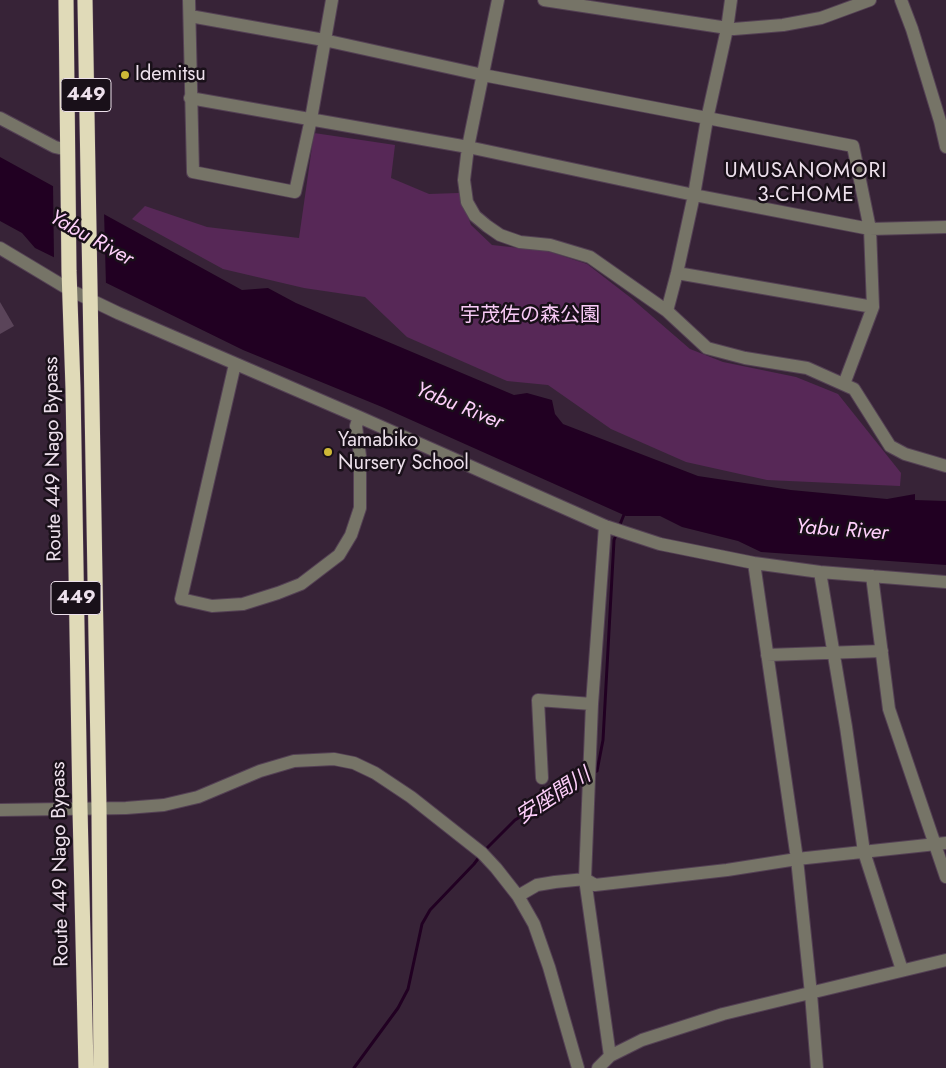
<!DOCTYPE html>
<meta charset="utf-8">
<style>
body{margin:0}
canvas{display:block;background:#372337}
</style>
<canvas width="946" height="1068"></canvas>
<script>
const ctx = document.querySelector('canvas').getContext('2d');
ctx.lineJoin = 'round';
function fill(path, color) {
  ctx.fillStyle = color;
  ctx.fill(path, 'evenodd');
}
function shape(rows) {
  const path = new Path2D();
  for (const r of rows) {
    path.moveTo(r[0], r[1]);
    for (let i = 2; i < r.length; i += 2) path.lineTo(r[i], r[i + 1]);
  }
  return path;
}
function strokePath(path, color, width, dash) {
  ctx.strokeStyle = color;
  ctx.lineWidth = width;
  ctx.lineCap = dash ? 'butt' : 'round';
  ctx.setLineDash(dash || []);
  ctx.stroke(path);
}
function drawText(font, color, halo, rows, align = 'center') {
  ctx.font = font + ' Jost,"Noto Sans JP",sans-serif';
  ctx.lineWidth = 5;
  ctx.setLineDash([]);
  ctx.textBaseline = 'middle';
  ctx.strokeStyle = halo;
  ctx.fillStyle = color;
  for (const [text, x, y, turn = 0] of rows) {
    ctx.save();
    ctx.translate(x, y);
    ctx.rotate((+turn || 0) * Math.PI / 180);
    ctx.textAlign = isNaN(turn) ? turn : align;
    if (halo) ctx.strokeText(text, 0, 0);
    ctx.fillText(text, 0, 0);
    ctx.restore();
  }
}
fill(shape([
 [314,133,395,145,391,178,429,194,459,193,471,225,492,245,547,251,587,264,631,298,690,349,723,362,796,377,838,394,901,473,900,486,767,480,686,462,611,429,548,385,507,381,407,337,365,297,304,288,223,269,132,219,145,206,207,227,299,238]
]), '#572857');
fill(shape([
 [0,157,242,290,268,288,296,303,514,395,527,393,552,400,555,414,563,424,698,476,791,490,887,499,915,494,915,500,946,501,946,565,761,552,738,541,682,527,660,516,626,516,382,407,243,350,35,248,22,233,0,221]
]), '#210022');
fill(shape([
 [53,183,104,211,106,286,54,260]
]), '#372337');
strokePath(shape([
 [619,527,625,512],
 [593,773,597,771,603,740,614,540,617,533],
 [484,851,515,820,585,777],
 [354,1068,398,1008,408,989,422,924,430,910,474,864,480,856]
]), '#210022', 3);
fill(shape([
 [0,302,14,326,0,334]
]), '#5a4459');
const minor = shape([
 [189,0,193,172,295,192,311,119,332,0],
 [498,0,468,147,464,180,467,202,475,216,487,226,500,235,520,242,550,245,590,257,667,311,707,348,745,358,807,368,854,389,890,446,905,454,946,466],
 [544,0,734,29,783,25,821,18,870,0],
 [901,0,912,29,940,121,946,147],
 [190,16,324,40,483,75,853,146,870,229,873,307,844,384],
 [190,98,468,147,694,195,870,229,946,227],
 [0,118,55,147,68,150],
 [0,248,70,290,118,313,359,417,605,526,660,544,754,563,820,572,946,582],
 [677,273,873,307],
 [667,311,677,273,694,195,707,119,727,29,731,0],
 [235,364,181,599,212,606,243,604,278,593,301,584,339,555,351,535,360,508,360,456,356,426,359,417],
 [605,526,592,704,585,879,610,1056],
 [754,563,797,859,811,994,817,1068],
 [820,572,846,727,864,852,902,970],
 [872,576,889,709,946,877],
 [767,655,882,651],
 [542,778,538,700,592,704],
 [0,810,126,808,164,805,198,797,260,771,294,761,334,759,354,763,375,773,411,797,482,853,496,868,518,896,534,924,549,967,578,1068],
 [518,896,537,885,555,882,585,879,595,885,727,870,797,859,946,843],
 [598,1068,610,1056,642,1040,723,1014,946,960]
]);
const highway = shape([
 [66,0,69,271,73,388,80,808,86,1068],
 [85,0,99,808,101,1068]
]);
strokePath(minor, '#544154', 14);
strokePath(highway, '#544154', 16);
strokePath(minor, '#767467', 12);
strokePath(highway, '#e0dab8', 15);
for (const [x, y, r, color] of [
 [125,75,5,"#ceb837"],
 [328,452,5,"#ceb837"]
]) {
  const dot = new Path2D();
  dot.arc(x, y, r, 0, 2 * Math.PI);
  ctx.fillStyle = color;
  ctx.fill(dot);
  strokePath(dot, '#191019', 2);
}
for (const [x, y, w] of [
 [86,95,50],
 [76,598,50]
]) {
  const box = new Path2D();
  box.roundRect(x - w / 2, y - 16.5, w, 33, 4);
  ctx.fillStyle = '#191019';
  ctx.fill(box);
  strokePath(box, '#ede0ec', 1);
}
drawText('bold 19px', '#ede0ec', null, [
 ["449",86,95],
 ["449",76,598]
]);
drawText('20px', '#ede0ec', '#191019', [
 ["Idemitsu",135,75],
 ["Yamabiko",338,441],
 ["Nursery School",338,464]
], 'left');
drawText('20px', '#f8caf6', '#191019', [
 ["宇茂佐の森公園",530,316]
]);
drawText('20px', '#ede0ec', '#191019', [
 ["Route 449 Nago Bypass",54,459,-91],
 ["Route 449 Nago Bypass",61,864,-91]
]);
ctx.letterSpacing = '1px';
drawText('21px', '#ede0ec', '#191019', [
 ["UMUSANOMORI",806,172],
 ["3-CHOME",806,196]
]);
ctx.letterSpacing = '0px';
drawText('italic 21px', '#fecffb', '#191019', [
 ["Yabu River",91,239,29],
 ["Yabu River",459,407,22],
 ["Yabu River",842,531,4],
 ["安座間川",554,797,-33]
]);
</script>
